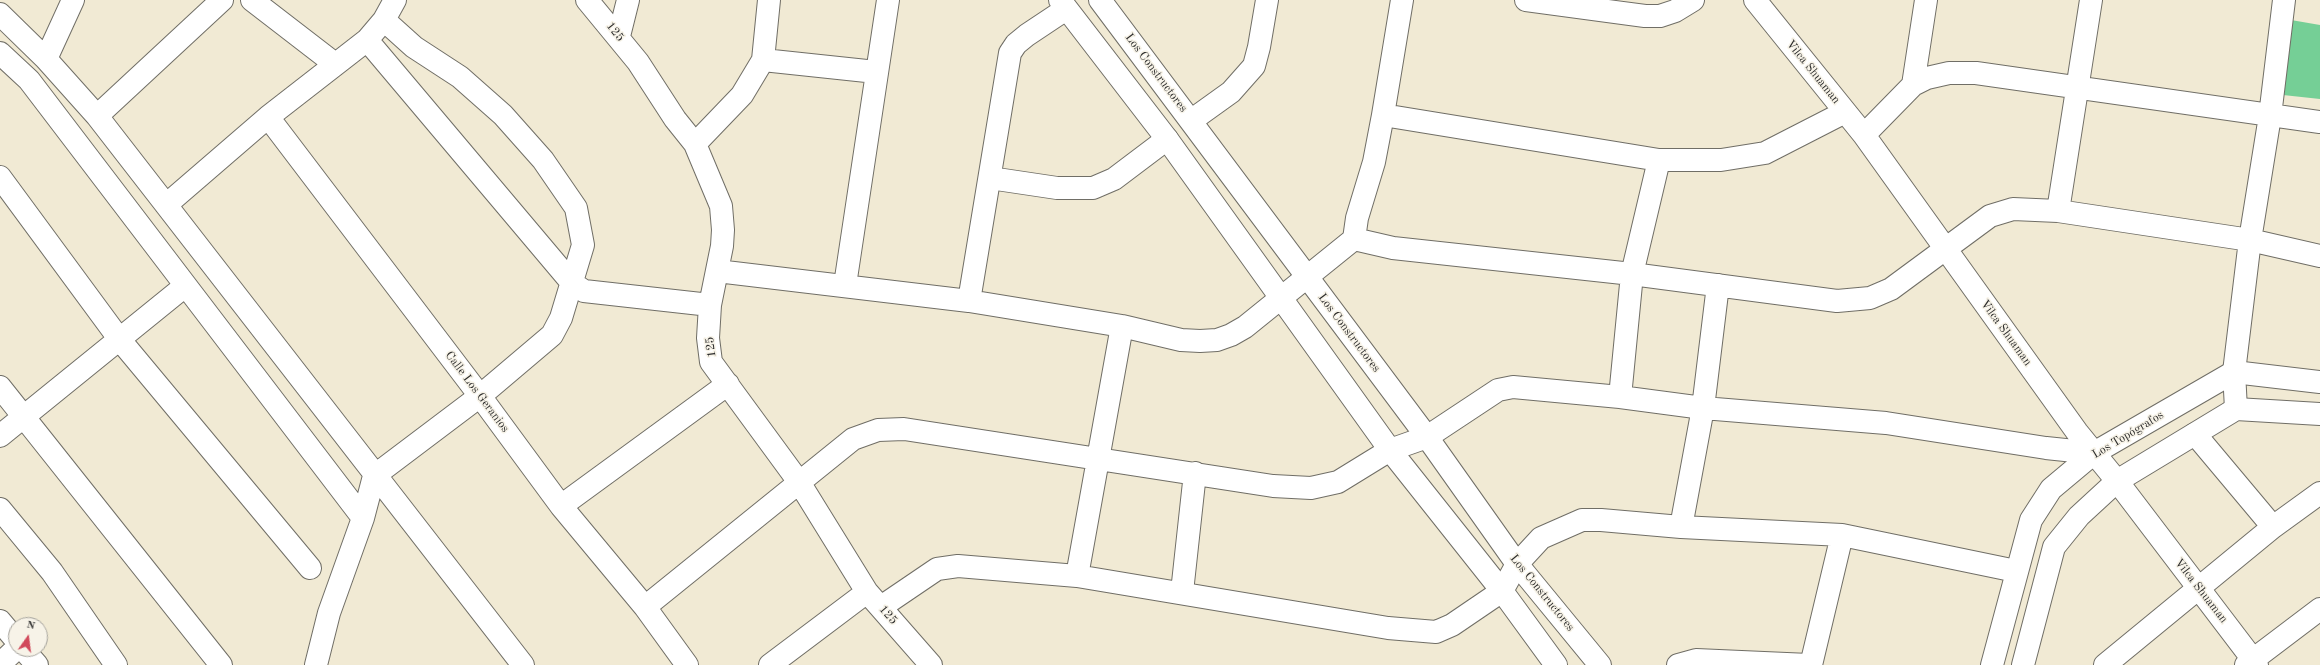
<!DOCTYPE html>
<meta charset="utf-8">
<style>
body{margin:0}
#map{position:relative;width:2320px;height:665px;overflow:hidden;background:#f1ead4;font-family:"Old Standard TT",serif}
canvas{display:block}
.north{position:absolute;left:8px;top:617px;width:40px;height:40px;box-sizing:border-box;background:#f7f3e8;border:1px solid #a5a39c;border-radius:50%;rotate:14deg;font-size:11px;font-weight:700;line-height:16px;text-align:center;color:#2b2b2b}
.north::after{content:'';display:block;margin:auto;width:14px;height:18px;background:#d1495b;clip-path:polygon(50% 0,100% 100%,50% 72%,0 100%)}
</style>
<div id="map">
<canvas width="2320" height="665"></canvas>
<div class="north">N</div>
</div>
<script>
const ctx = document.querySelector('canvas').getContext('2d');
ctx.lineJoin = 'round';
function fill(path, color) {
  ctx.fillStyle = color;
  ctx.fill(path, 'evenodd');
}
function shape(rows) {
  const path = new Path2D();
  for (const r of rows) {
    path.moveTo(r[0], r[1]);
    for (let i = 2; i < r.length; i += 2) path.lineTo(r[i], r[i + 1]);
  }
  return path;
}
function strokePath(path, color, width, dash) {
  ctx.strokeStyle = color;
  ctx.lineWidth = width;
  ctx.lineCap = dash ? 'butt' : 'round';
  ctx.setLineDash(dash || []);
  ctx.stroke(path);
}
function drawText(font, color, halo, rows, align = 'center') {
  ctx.font = font + ' "Old Standard TT",serif';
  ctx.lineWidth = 3;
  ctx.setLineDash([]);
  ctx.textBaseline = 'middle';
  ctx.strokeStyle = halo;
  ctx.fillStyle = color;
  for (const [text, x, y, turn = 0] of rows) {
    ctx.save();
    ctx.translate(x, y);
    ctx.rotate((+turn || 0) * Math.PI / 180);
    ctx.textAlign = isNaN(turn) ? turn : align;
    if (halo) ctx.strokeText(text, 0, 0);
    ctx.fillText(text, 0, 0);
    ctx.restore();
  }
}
fill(shape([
 [2291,20,2320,25,2320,99,2283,95]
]), '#75cf96');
const minor = shape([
 [252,0,335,64],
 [587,0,638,62,675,119,695,144,721,206,723,230,722,246,710,305,708,338,711,362,799,482,867,592,931,665],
 [1526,0,1645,16,1660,16,1675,11,1693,0],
 [1755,0,1864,135,2077,432,2117,481,2257,665],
 [0,14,46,59,97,116,523,665],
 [619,36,628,0],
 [367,40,572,283,584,291,710,305],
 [0,53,29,80,363,518],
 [46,59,73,0],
 [763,60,876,72],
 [1913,85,1926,0],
 [1383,115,1659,160,1721,160,1765,153,1845,112],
 [97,116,222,0],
 [268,117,480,396,561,506,645,607,687,665],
 [1192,120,1231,92,1254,66,1259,47,1267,0],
 [1864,135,1913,85,1927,78,1949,73,1976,73,2320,122],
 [695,144,742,95,763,60,769,0],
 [0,177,120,340,310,568],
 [990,178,1057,188,1093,188,1114,179,1167,139],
 [166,205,268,117,367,40,384,20,395,0],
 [2058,211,2091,0],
 [1354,239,1357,218,1374,162,1383,115,1402,0],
 [717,271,969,301,1122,326,1181,340,1200,341,1217,340,1231,335,1245,327,1354,239,1393,248,1632,274,1837,301,1870,298,1891,289,1990,216,2013,209,2058,211,2250,240,2320,256],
 [845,285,888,0],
 [969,301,1010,53,1016,44,1027,35,1066,9],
 [0,387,221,665],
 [1620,397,1632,274,1659,160],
 [2236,409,2234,372,2250,240,2270,116,2284,0],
 [2195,434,2273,527],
 [0,436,185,286],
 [561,506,728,384],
 [0,509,52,572,116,665],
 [1681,527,1703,408,1718,285],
 [1077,576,1122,326],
 [1182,592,1195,473],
 [645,607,853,439,878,430,904,429,1273,486,1311,488,1338,482,1390,450,1427,437,1498,390,1513,387,1620,397,1703,408,1886,423,2046,448,2094,453],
 [881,607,937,569,958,566,1077,576,1388,628,1436,632,1452,625,1502,591,1517,564,1541,538,1582,520,1601,520,1681,527,1842,535,2016,571],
 [0,621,16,640],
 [23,649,37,665],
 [0,664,16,649],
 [316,665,329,613,363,518,374,476,480,396,552,335,561,318,583,245,576,208,543,160,503,115,460,77,414,47,384,20],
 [770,665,867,592],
 [1678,665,1696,660,1809,665],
 [1811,665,1842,535],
 [2105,665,2273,527,2320,493],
 [2246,665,2320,609]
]);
const major = shape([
 [1060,0,1167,139,1390,450,1502,591,1556,665],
 [1100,0,1427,437,1517,564,1600,665],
 [1992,665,2031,520,2051,489,2094,453,2234,372,2320,382],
 [2023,665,2054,547,2079,516,2117,481,2236,409,2320,414]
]);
strokePath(minor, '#706e66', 24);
strokePath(major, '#706e66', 24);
strokePath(minor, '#fff', 22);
strokePath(major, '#fff', 22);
drawText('12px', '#2b2b2b', '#f7f3e8', [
 ["125",615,32,51],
 ["Vilca Shuaman",1813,72,51],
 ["Los Constructores",1156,73,53],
 ["Los Constructores",1349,333,53],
 ["Vilca Shuaman",2006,333,54],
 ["125",711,347,-97],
 ["Calle Los Geranios",477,392,53],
 ["Los Topógrafos",2128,435,-31],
 ["Vilca Shuaman",2201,591,52],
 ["Los Constructores",1542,593,51],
 ["125",888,615,49]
]);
</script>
